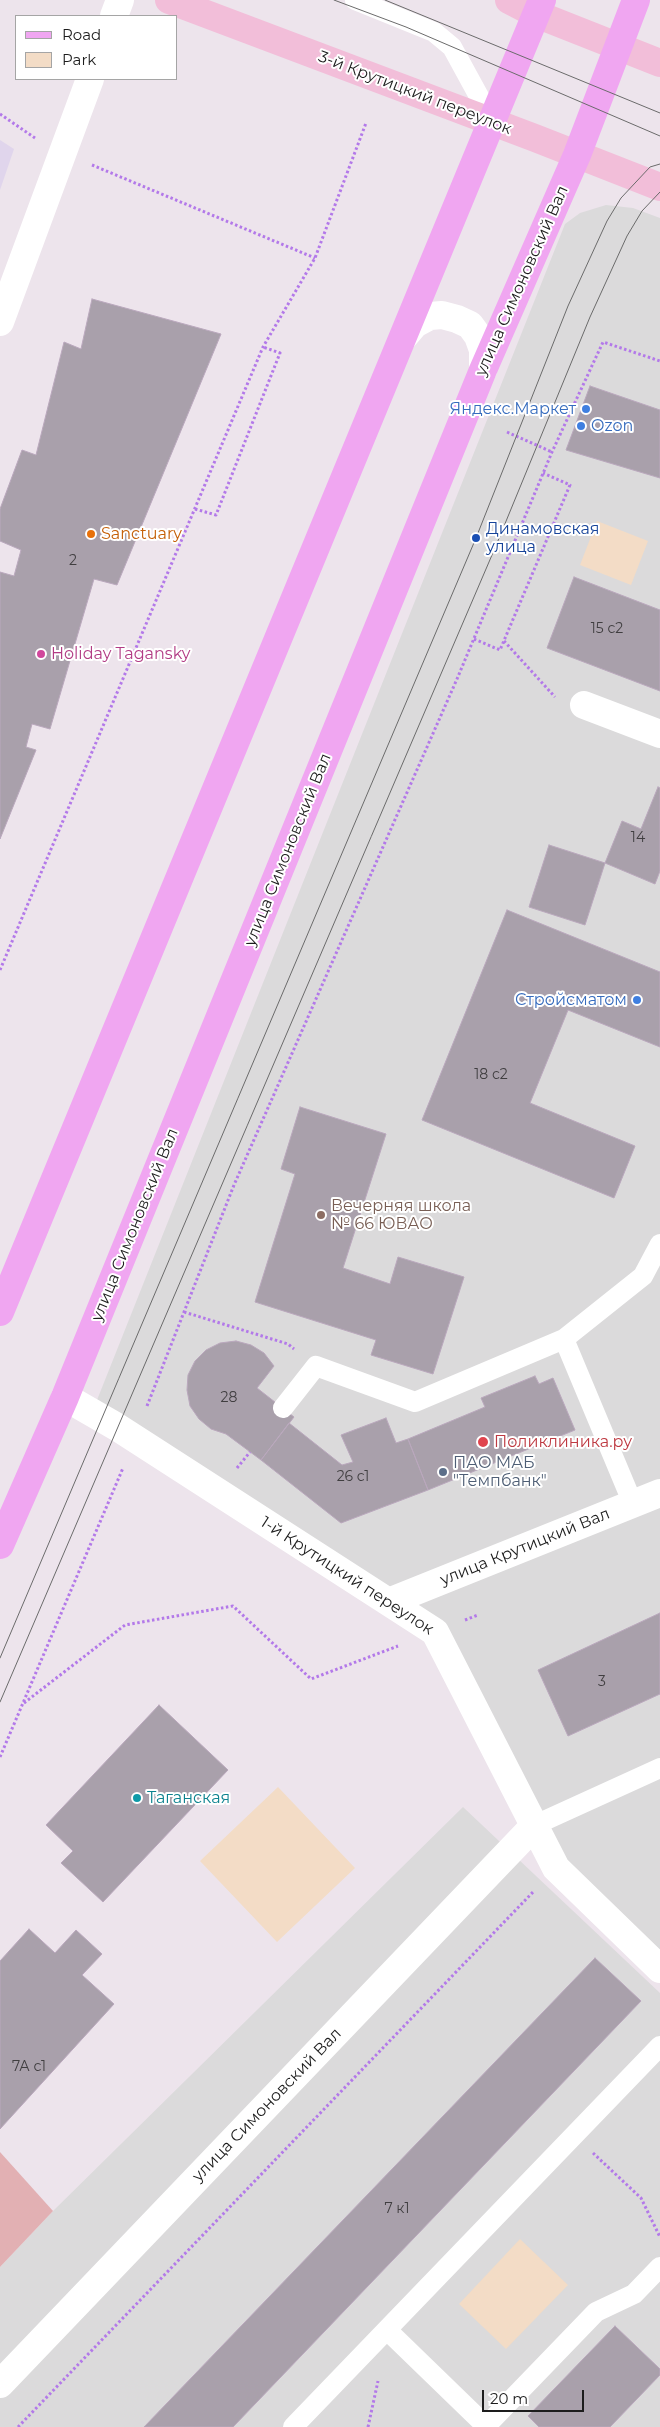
<!DOCTYPE html>
<meta charset="utf-8">
<style>
body{margin:0}
#map{position:relative;width:660px;height:2427px;overflow:hidden;background:#ede4ec;font-family:Montserrat,sans-serif}
canvas{display:block}
.legend{position:absolute;left:15px;top:15px;width:162px;height:65px;box-sizing:border-box;background:#fff;border:1px solid #a5a5a5;margin:0;padding:6px 9px;list-style:none;font-size:15px;color:#1d1d1d}
.legend li{display:flex;align-items:center;gap:10px;height:25px}
.legend b{width:25px;border:1px solid #a5a5a5}
.scale{position:absolute;left:482px;top:2390px;width:102px;height:22px;box-sizing:border-box;border:2px solid #1d1d1d;border-top:0;padding-left:6px;font-size:15px;line-height:18px;white-space:nowrap;color:#1d1d1d;-webkit-text-stroke:4px #fff;paint-order:stroke}
</style>
<div id="map">
<canvas width="660" height="2427"></canvas>
<ul class="legend">
<li><b style="height:6px;background:#f0a6f1"></b>Road</li>
<li><b style="height:14px;background:#f3dcc6"></b>Park</li>
</ul>
<div class="scale">20 m</div>
</div>
<script>
const ctx = document.querySelector('canvas').getContext('2d');
ctx.lineJoin = 'round';
function fill(path, color) {
  ctx.fillStyle = color;
  ctx.fill(path, 'evenodd');
}
function shape(rows) {
  const path = new Path2D();
  for (const r of rows) {
    path.moveTo(r[0], r[1]);
    for (let i = 2; i < r.length; i += 2) path.lineTo(r[i], r[i + 1]);
  }
  return path;
}
function strokePath(path, color, width, dash) {
  ctx.strokeStyle = color;
  ctx.lineWidth = width;
  ctx.lineCap = dash ? 'butt' : 'round';
  ctx.setLineDash(dash || []);
  ctx.stroke(path);
}
function drawText(font, color, halo, rows, align = 'center') {
  ctx.font = font + ' Montserrat,sans-serif';
  ctx.lineWidth = 4;
  ctx.setLineDash([]);
  ctx.textBaseline = 'middle';
  ctx.strokeStyle = halo;
  ctx.fillStyle = color;
  for (const [text, x, y, turn = 0] of rows) {
    ctx.save();
    ctx.translate(x, y);
    ctx.rotate((+turn || 0) * Math.PI / 180);
    ctx.textAlign = isNaN(turn) ? turn : align;
    if (halo) ctx.strokeText(text, 0, 0);
    ctx.fillText(text, 0, 0);
    ctx.restore();
  }
}
fill(shape([
 [606,205,633,208,660,218,660,1950,548,1842,456,1646,97,1400,565,224,580,213],
 [463,1807,660,1993,660,2427,0,2427,0,2267,53,2211]
]), '#dbdadb');
fill(shape([
 [0,140,14,149,0,190]
]), '#e0d5ec');
fill(shape([
 [0,2152,53,2211,0,2267]
]), '#e2b0b3');
fill(shape([
 [597,521,648,541,631,585,580,565],
 [278,1787,355,1868,277,1942,200,1861],
 [520,2239,568,2285,506,2349,459,2304]
]), '#f3dcc6');
const building = shape([
 [92,299,221,334,117,585,94,579,50,729,32,724,26,747,36,750,0,839,0,572,14,576,21,550,0,541,0,509,22,450,36,455,64,342,81,349,92,299],
 [590,386,660,410,660,478,566,450,590,386],
 [574,577,660,610,660,691,547,648,574,577],
 [658,787,660,788,660,871,655,884,605,863,622,821,641,829,658,787],
 [549,845,605,863,585,925,529,907,549,845],
 [507,910,660,972,660,1047,568,1010,530,1103,635,1146,614,1198,422,1120,507,910],
 [300,1107,386,1134,343,1268,390,1284,398,1257,464,1277,433,1374,371,1355,376,1340,255,1302,295,1174,281,1169,300,1107],
 [236,1341,251,1345,264,1353,274,1366,257,1388,294,1417,261,1460,226,1434,211,1429,199,1419,190,1406,187,1390,188,1375,195,1361,206,1350,220,1343,236,1341],
 [535,1376,539,1384,553,1378,575,1430,428,1490,408,1439,485,1407,481,1398,535,1376],
 [386,1418,396,1443,408,1439,428,1490,341,1523,261,1460,289,1423,342,1465,353,1462,341,1435,386,1418],
 [660,1613,660,1694,568,1736,538,1670,660,1613],
 [159,1705,228,1770,103,1902,61,1863,73,1851,46,1825,159,1705],
 [29,1929,55,1953,76,1930,102,1954,82,1975,114,2004,0,2129,0,1961,29,1929],
 [595,1958,641,2001,233,2427,144,2427,595,1958],
 [615,2326,660,2369,660,2375,610,2427,539,2427,528,2416,615,2326]
]);
fill(building, '#a9a0ab');
strokePath(building, '#baa8bd', 1);
strokePath(shape([
 [0,114,35,138],
 [92,165,315,258],
 [507,432,552,452],
 [195,509,216,515,280,353,263,347],
 [474,639,500,650,570,485,543,473],
 [504,641,555,697],
 [0,970,263,347,315,258,366,123],
 [184,1312,288,1344,294,1349],
 [147,1406,234,1185,457,679,552,452,603,342,660,361],
 [237,1468,250,1452],
 [465,1620,478,1615],
 [24,1703,125,1625,233,1606,311,1679,398,1646],
 [0,1757,123,1468],
 [593,2153,641,2198,660,2237],
 [18,2427,534,1891],
 [368,2427,378,2381]
]), '#b379e9', 3, [2.5, 2.5]);
strokePath(shape([
 [355,0,434,32,452,47,493,122],
 [564,1339,643,1276,660,1244],
 [283,1408,316,1366,415,1402,564,1339,633,1504],
 [535,1825,660,1768],
 [387,2330,486,2426,596,2312,634,2294,660,2267],
 [293,2427,660,2046]
]), '#fff', 20);
strokePath(shape([
 [114,16,120,0],
 [0,322,90,79],
 [403,338,415,324,430,316,442,315,457,319,470,325,478,336,483,350,483,370],
 [584,705,660,734],
 [65,1397,117,1427,435,1632,556,1868,660,1969],
 [391,1601,660,1493],
 [0,2384,535,1825]
]), '#fff', 28);
strokePath(shape([
 [169,0,535,138,660,187],
 [509,0,536,14,660,63]
]), '#f2bed9', 28);
strokePath(shape([
 [0,1312,542,0],
 [0,1545,65,1397,483,370,577,155,636,0]
]), '#f0a6f1', 28);
strokePath(shape([
 [334,0,406,27,660,136],
 [385,0,660,113],
 [0,1658,476,538,568,306,607,221,621,198,650,167,660,164],
 [0,1702,495,548,590,317,627,236,642,211,660,192]
]), '#6b6b6b', 1);
for (const [x, y, r, color] of [
 [586,409,5,"#3f7fe0"],
 [581,426,5,"#3f7fe0"],
 [91,534,5,"#e8710a"],
 [476,538,5,"#1a4fb4"],
 [41,654,5,"#d1479c"],
 [637,1000,5,"#3f7fe0"],
 [321,1215,5,"#8d6e63"],
 [483,1442,6,"#e0444e"],
 [443,1472,5,"#5c6f8a"],
 [137,1798,5,"#0f9aa8"]
]) {
  const dot = new Path2D();
  dot.arc(x, y, r, 0, 2 * Math.PI);
  ctx.fillStyle = color;
  ctx.fill(dot);
  strokePath(dot, '#fff', 2);
}
drawText('14px', '#403e40', null, [
 ["2",73,561],
 ["15 c2",607,629],
 ["14",638,838],
 ["18 с2",491,1075],
 ["28",229,1398],
 ["26 с1",353,1477],
 ["3",602,1682],
 ["7А с1",29,2067],
 ["7 к1",397,2209]
]);
drawText('16px', '#1d1d1d', '#fff', [
 ["3-й Крутицкий переулок",415,93,21],
 ["улица Симоновский Вал",522,281,-66],
 ["улица Симоновский Вал",288,850,-68],
 ["улица Симоновский Вал",135,1225,-68],
 ["улица Крутицкий Вал",525,1547,-22],
 ["1-й Крутицкий переулок",347,1576,33],
 ["улица Симоновский Вал",267,2105,-46]
]);
drawText('16px', '#366cbe', '#fff', [
 ["Яндекс.Маркет",576,409],
 ["Ozon",591,426,"left"],
 ["Стройсматом",627,1000]
], 'right');
drawText('16px', '#164399', '#fff', [
 ["Динамовская",486,529],
 ["улица",486,547]
], 'left');
drawText('16px', '#c56008', '#fff', [
 ["Sanctuary",101,534]
], 'left');
drawText('16px', '#b23c85', '#fff', [
 ["Holiday Tagansky",51,654]
], 'left');
drawText('16px', '#785e54', '#fff', [
 ["Вечерняя школа",331,1206],
 ["№ 66 ЮВАО",331,1224]
], 'left');
drawText('16px', '#be3a42', '#fff', [
 ["Поликлиника.ру",494,1442]
], 'left');
drawText('16px', '#4e5e75', '#fff', [
 ["ПАО МАБ",453,1463],
 ["\"Темпбанк\"",453,1481]
], 'left');
drawText('16px', '#0d838f', '#fff', [
 ["Таганская",147,1798]
], 'left');
</script>
